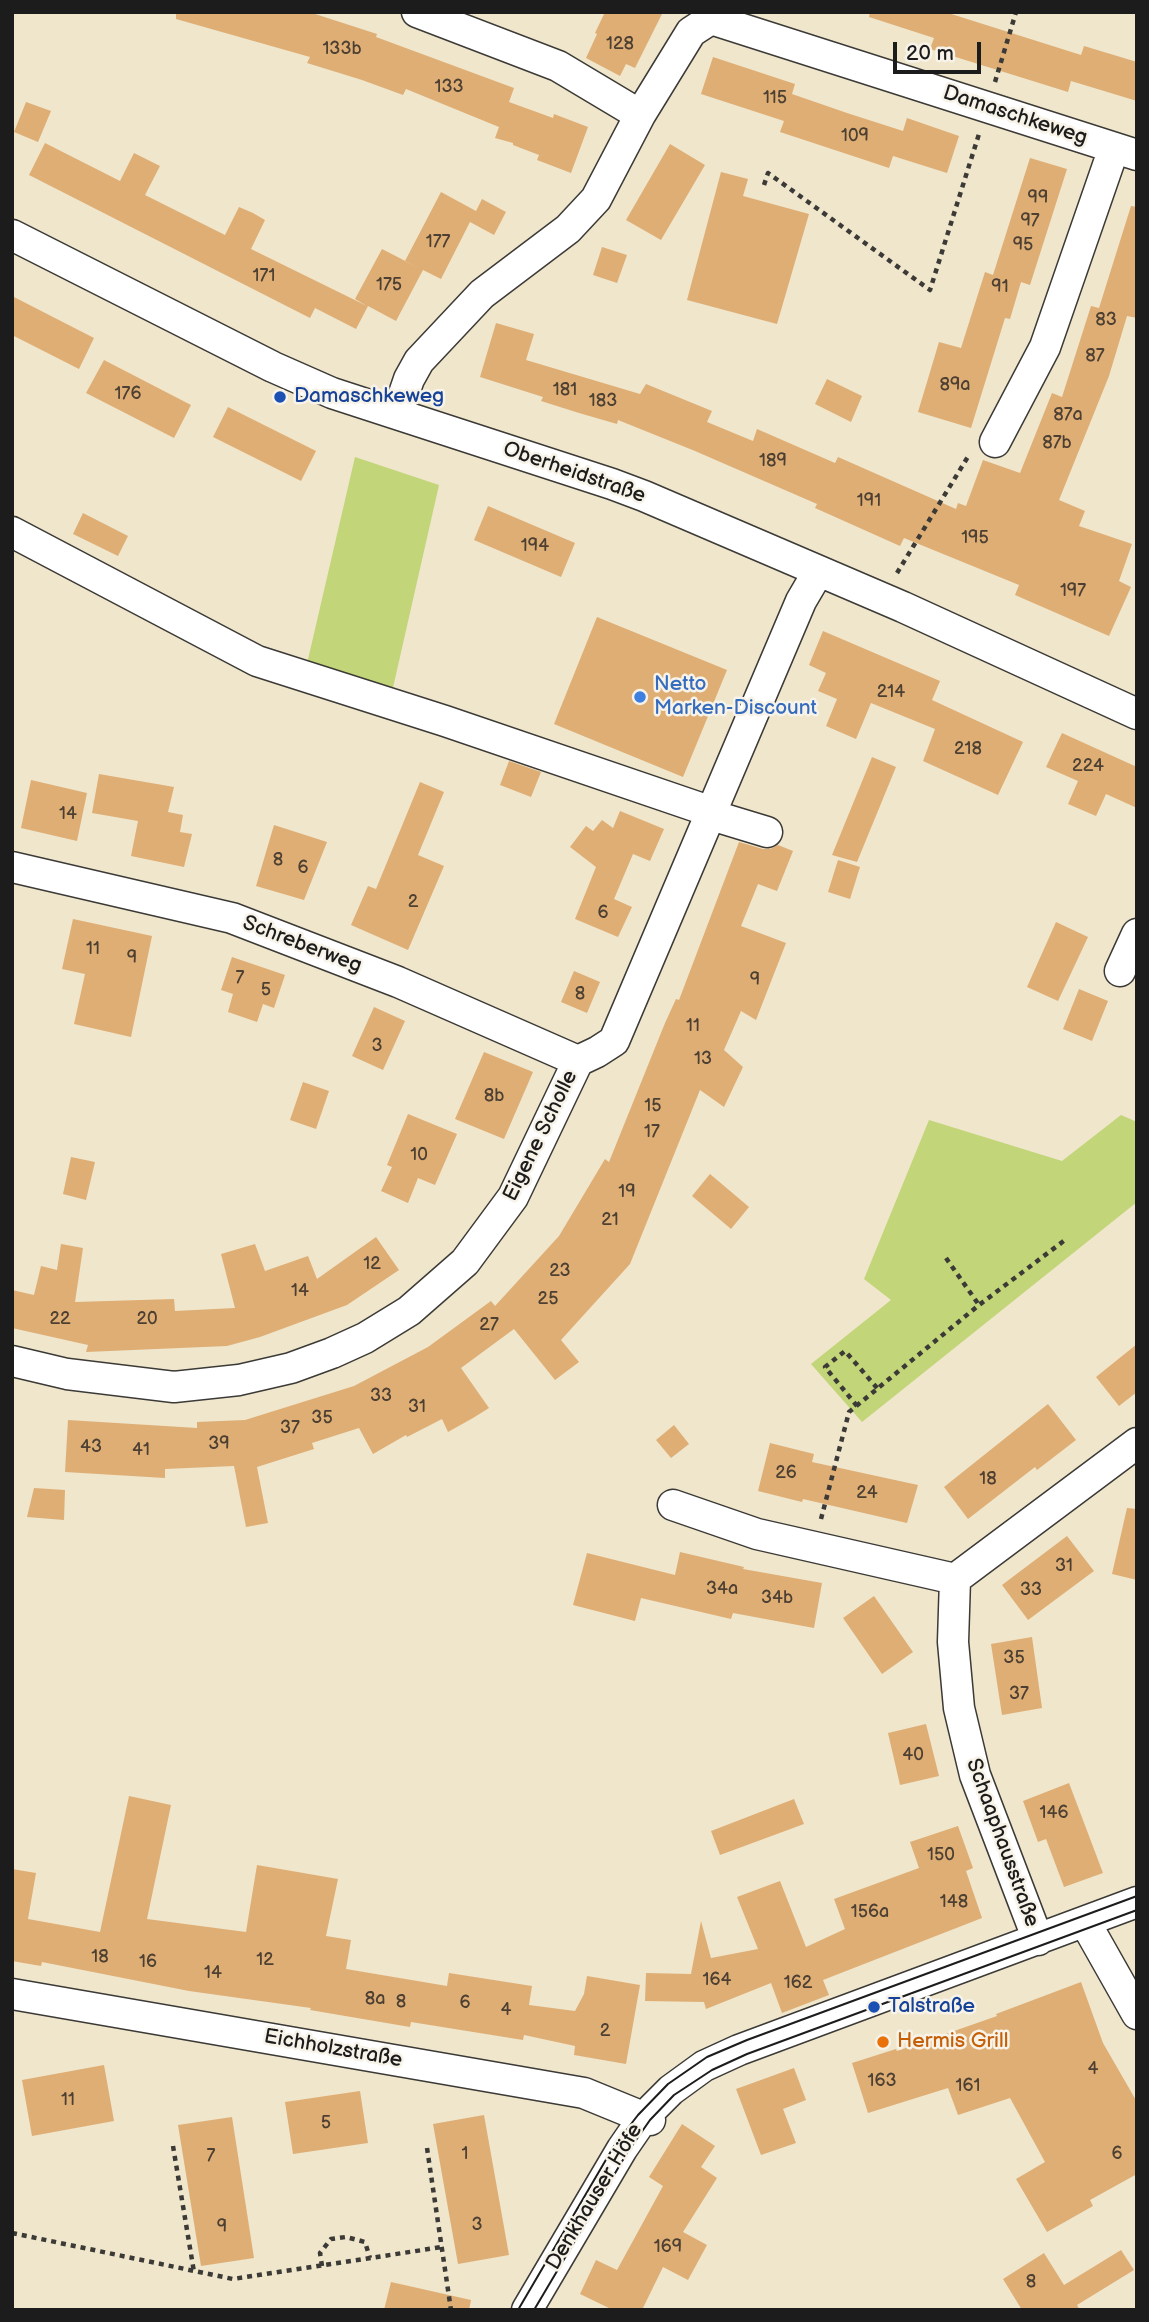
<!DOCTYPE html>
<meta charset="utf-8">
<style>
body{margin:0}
#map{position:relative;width:1149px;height:2322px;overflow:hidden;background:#efe6cc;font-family:"Balsamiq Sans",sans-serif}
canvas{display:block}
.frame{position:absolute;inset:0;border:14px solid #1c1c1c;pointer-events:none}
.scale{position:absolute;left:893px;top:42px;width:88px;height:32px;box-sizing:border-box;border:4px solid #1c1c1c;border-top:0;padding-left:9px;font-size:21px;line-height:24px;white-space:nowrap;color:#1c1c1c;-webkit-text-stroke:5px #f7f3e8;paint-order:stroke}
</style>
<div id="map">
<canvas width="1149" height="2322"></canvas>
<div class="frame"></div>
<div class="scale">20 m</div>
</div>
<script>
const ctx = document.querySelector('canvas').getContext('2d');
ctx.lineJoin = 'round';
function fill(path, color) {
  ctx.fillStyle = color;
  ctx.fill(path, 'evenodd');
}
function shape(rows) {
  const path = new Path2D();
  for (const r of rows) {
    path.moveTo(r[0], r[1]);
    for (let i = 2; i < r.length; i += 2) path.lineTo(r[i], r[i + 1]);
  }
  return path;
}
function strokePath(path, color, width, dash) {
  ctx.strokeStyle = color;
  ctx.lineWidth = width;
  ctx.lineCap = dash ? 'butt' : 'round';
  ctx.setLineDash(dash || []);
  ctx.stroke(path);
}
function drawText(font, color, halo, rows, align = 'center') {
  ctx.font = font + ' "Balsamiq Sans",sans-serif';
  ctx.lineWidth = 5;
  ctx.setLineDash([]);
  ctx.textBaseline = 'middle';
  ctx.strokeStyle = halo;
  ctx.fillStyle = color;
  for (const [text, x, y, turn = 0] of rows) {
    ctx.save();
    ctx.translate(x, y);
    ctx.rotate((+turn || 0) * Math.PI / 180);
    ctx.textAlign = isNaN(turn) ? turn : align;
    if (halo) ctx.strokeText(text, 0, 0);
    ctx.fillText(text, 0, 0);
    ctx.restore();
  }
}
fill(shape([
 [355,457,439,485,392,692,306,668],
 [1121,1115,1137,1122,1137,1202,862,1422,811,1364,891,1300,864,1279,929,1120,1062,1161]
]), '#c2d578');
fill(shape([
 [176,12,309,12,377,34,376,37,514,88,509,102,553,118,554,114,588,127,571,173,537,160,539,155,513,145,513,143,495,138,499,127,406,89,403,95,362,80,307,63,310,57,176,19],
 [605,12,663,12,635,68,626,64,620,76,586,58,597,34,595,33],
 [870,12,945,12,1081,55,1084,46,1137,62,1137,101,1071,81,1068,92,930,49,934,38,869,17],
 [713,57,795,84,792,94,847,113,903,131,907,118,959,136,947,173,893,156,889,168,862,159,780,132,784,121,701,94],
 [26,102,51,111,38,142,14,132],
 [45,143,120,181,134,153,160,166,145,195,225,235,239,207,253,213,265,220,251,249,367,306,355,299,382,249,419,268,405,261,441,192,476,211,482,199,506,212,494,235,470,222,441,279,423,270,396,321,368,306,356,329,315,308,310,318,29,175],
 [670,144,705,165,661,240,626,220],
 [1030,158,1067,169,1030,285,1021,282,1010,319,1005,318,971,428,918,412,939,342,961,348,985,272,993,275],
 [721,172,748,179,743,196,809,214,777,324,687,300],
 [1131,206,1137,207,1137,318,1127,316,1109,376,1059,500,1085,511,1079,526,1132,544,1119,581,1131,587,1109,636,1015,595,1019,585,904,538,900,546,815,508,817,504,695,451,618,420,617,424,579,413,541,401,543,397,480,377,496,323,534,334,526,360,640,394,646,384,712,411,707,422,753,441,757,429,835,463,838,457,956,509,958,503,966,506,983,460,1020,473,1052,393,1062,397,1091,306,1099,308],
 [602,247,627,255,617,283,593,275],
 [12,296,94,338,79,369,12,335],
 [104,360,191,405,174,438,86,393],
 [827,379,862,396,851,422,815,404],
 [228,407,316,451,301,481,213,437],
 [488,506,575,543,561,577,474,540],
 [83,513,128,536,118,556,73,534],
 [597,617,727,670,683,777,554,724],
 [823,631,940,681,932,700,1023,742,998,795,923,761,935,729,871,703,856,739,826,726,837,699,818,691,826,673,809,665],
 [1062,733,1137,767,1137,808,1106,794,1096,816,1068,804,1078,781,1046,767],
 [872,757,896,767,857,862,832,855],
 [509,761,541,772,531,797,500,785],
 [99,774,174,787,168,812,183,815,180,832,192,834,184,867,131,856,138,821,92,813],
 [31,780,87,793,77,841,21,828],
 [420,782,444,792,418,855,444,866,408,950,351,925,368,886,376,889],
 [620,811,664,829,650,861,633,854,614,899,632,907,618,937,575,919,596,867,570,847,586,826,593,831,602,820,613,828],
 [274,825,327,842,304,900,256,886],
 [739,842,763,849,770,849,778,845,793,851,777,891,758,884,741,926,786,943,756,1020,741,1011,724,1050,743,1067,724,1107,700,1090,630,1264,561,1340,579,1362,555,1380,514,1329,461,1368,489,1408,473,1418,448,1432,442,1419,407,1437,406,1435,373,1454,359,1428,312,1443,314,1449,257,1467,268,1523,246,1527,234,1466,165,1469,165,1478,65,1472,68,1420,197,1428,197,1422,245,1420,354,1386,428,1347,491,1301,495,1306,559,1236,605,1159,609,1162,665,1023,676,999,679,1000],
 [838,860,860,867,850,899,828,892],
 [73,919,152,936,131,1037,74,1024,85,974,62,969],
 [1056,922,1088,937,1058,1001,1027,987],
 [232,957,285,975,274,1008,263,1004,257,1022,228,1012,233,994,221,990],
 [574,971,600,982,587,1013,561,1002],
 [1079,989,1108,1001,1092,1041,1063,1029],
 [374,1007,405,1021,383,1070,352,1056],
 [484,1052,533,1072,504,1139,455,1119],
 [303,1082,329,1091,316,1129,290,1120],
 [408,1114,457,1134,435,1185,418,1178,408,1203,381,1191,392,1167,387,1165],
 [71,1157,95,1162,86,1200,63,1194],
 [710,1174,749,1207,731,1229,692,1196],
 [376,1237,399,1270,347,1305,260,1337,227,1346,86,1352,88,1345,12,1328,12,1290,34,1295,41,1266,57,1270,61,1244,83,1248,75,1302,174,1299,175,1311,235,1308,221,1254,255,1244,265,1271,308,1256,317,1279],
 [1137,1344,1137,1392,1119,1406,1096,1377],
 [1048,1404,1076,1440,1037,1470,1035,1467,968,1519,944,1487],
 [674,1425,689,1444,671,1458,656,1440],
 [770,1443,814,1454,812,1462,918,1485,907,1523,803,1499,802,1502,758,1491],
 [34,1488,65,1490,64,1520,27,1517],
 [1127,1508,1137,1509,1137,1580,1112,1574],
 [1067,1536,1094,1571,1028,1620,1002,1585],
 [680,1552,744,1567,743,1569,822,1583,814,1628,733,1613,731,1619,641,1598,635,1621,573,1605,587,1553,675,1575],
 [874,1596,913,1652,882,1674,843,1618],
 [1032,1637,1042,1708,1002,1715,991,1644],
 [926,1724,939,1776,900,1785,888,1733],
 [1069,1783,1103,1873,1064,1887,1046,1839,1038,1842,1023,1801],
 [129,1796,171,1805,147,1919,246,1932,257,1865,338,1879,326,1936,351,1940,346,1969,447,1986,449,1973,532,1986,529,2005,575,2011,584,1994,587,1976,640,1985,626,2064,574,2055,575,2046,524,2035,523,2040,411,2022,410,2027,310,2010,311,2008,189,1991,42,1962,41,1966,12,1961,12,1869,36,1873,28,1919,100,1932],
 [794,1799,804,1824,720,1855,711,1831],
 [958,1826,973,1868,966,1871,982,1918,823,1980,829,1995,782,2013,771,1983,706,2009,704,2002,645,2001,646,1973,691,1974,701,1921,711,1958,758,1949,737,1897,780,1881,806,1947,845,1929,834,1899,919,1868,910,1842],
 [1081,1982,1103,2043,1137,2102,1137,2174,1090,2200,1093,2206,1047,2232,1016,2179,1045,2162,1010,2098,958,2115,948,2088,868,2113,852,2063,896,2049,897,2051,997,2016,996,2014],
 [104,2065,114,2121,32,2136,22,2080],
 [794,2068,806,2100,783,2109,796,2143,761,2155,736,2089],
 [360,2091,368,2143,293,2154,285,2102],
 [484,2115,509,2255,458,2264,433,2124],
 [232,2117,254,2258,201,2266,178,2125],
 [682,2124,715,2146,701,2167,717,2178,683,2232,707,2245,688,2280,663,2267,642,2310,613,2310,580,2294,596,2260,617,2270,663,2186,649,2177],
 [1121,2250,1134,2270,1077,2305,1080,2310,1022,2310,1003,2279,1044,2253,1064,2285],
 [391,2282,471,2300,469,2310,384,2310]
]), '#dfae75');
const minor = shape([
 [417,12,558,66,640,115],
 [12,235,273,367,332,393,612,484,644,496,903,607,1137,714],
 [397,414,409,379,419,361,482,294,568,229,596,199,640,115,691,32,711,19,1137,155],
 [995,442,1045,347,1114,148],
 [12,532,257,661,445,721,712,812],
 [711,815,767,832],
 [12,867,232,918,398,982,578,1061],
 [1120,971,1137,934],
 [12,1361,67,1374,174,1387,239,1380,291,1368,332,1353,365,1338,409,1311,465,1262,513,1197,578,1061,597,1052,614,1041,801,601,818,572],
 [673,1505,757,1534,955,1579,1137,1443],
 [955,1579,953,1642,959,1708,975,1775,1038,1940],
 [1085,1922,1137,2014],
 [12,1994,584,2093,650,2120],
 [527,2310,622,2149,644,2117,671,2090,704,2066,739,2050,1137,1902]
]);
strokePath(minor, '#3c3a36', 33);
strokePath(shape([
 [995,82,1016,12],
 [764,185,768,173,930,290,979,134],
 [897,573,969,455],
 [946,1258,979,1305],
 [857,1406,825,1367,845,1351,878,1389],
 [821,1519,849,1412,979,1305,1065,1240],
 [173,2146,194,2272],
 [427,2148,451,2310],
 [12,2233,233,2279,442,2247],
 [322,2266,320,2253,331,2239,346,2237,365,2242,370,2258]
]), '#3c3a36', 4.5, [5, 5]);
strokePath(minor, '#fff', 30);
strokePath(shape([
 [518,2310,614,2146,638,2115,668,2084,707,2057,747,2040,1137,1896],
 [534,2310,627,2153,650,2120,674,2095,712,2070,747,2054,1137,1910]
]), '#1c1c1c', 2);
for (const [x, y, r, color] of [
 [280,397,7,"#1a4fb4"],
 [640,697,7,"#3f7fe0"],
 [874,2007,7,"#1a4fb4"],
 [883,2042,7,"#e8710a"]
]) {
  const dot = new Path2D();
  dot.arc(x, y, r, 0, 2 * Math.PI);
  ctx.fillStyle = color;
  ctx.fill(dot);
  strokePath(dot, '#f7f3e8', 2.5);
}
drawText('18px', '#4d4032', null, [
 ["128",620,44],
 ["133b",342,49],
 ["133",449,87],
 ["115",775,98],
 ["109",855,136],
 ["99",1038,198],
 ["97",1030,221],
 ["177",438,242],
 ["95",1023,245],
 ["171",264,276],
 ["175",389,285],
 ["91",1000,287],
 ["83",1106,320],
 ["87",1095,356],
 ["89a",955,385],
 ["181",565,390],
 ["176",128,394],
 ["183",603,401],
 ["87a",1068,415],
 ["87b",1057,443],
 ["189",773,461],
 ["191",869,501],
 ["195",975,538],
 ["194",535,546],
 ["197",1073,591],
 ["214",891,692],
 ["218",968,749],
 ["224",1088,766],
 ["14",68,814],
 ["8",278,860],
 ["6",303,868],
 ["2",413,902],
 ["6",603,913],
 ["11",93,949],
 ["9",132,958],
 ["7",240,978],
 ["9",755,980],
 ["5",266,990],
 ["8",580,994],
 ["11",693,1026],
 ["3",377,1046],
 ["13",703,1059],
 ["8b",494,1096],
 ["15",653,1106],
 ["17",652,1132],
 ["10",419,1155],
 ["19",627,1192],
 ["21",610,1220],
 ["12",372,1264],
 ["23",560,1271],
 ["14",300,1291],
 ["25",548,1299],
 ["22",60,1319],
 ["20",147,1319],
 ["27",489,1325],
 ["33",381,1396],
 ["31",417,1407],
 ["35",322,1418],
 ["37",290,1428],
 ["39",219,1444],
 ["43",91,1447],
 ["41",141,1450],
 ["26",786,1473],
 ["18",988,1479],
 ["24",867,1493],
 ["31",1064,1566],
 ["34a",722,1589],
 ["33",1031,1590],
 ["34b",777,1598],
 ["35",1014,1658],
 ["37",1019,1694],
 ["40",913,1755],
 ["146",1054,1813],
 ["150",941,1855],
 ["148",954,1902],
 ["156a",870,1912],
 ["18",100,1957],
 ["12",265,1960],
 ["16",148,1962],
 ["14",213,1973],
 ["164",717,1980],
 ["162",798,1983],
 ["8a",375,1999],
 ["8",401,2002],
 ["6",465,2003],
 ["4",506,2010],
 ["2",605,2031],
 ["4",1093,2069],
 ["163",882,2081],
 ["161",968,2086],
 ["11",68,2100],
 ["5",326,2123],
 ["1",465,2154],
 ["6",1117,2154],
 ["7",211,2156],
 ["3",477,2225],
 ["9",222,2227],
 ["169",668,2247],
 ["8",1031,2282]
]);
drawText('21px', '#1c1c1c', '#f7f3e8', [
 ["Damaschkeweg",1015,116,18],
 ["Oberheidstraße",574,473,19],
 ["Schreberweg",302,945,21],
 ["Eigene Scholle",541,1136,-64],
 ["Schaaphausstraße",1002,1843,70],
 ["Eichholzstraße",333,2049,10],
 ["Denkhauser Höfe",595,2197,-59]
]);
drawText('21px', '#164399', '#f7f3e8', [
 ["Damaschkeweg",294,397],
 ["Talstraße",888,2007]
], 'left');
drawText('21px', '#366cbe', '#f7f3e8', [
 ["Netto",654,685],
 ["Marken-Discount",654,709]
], 'left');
drawText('21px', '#c56008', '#f7f3e8', [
 ["Hermis Grill",897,2042]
], 'left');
</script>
